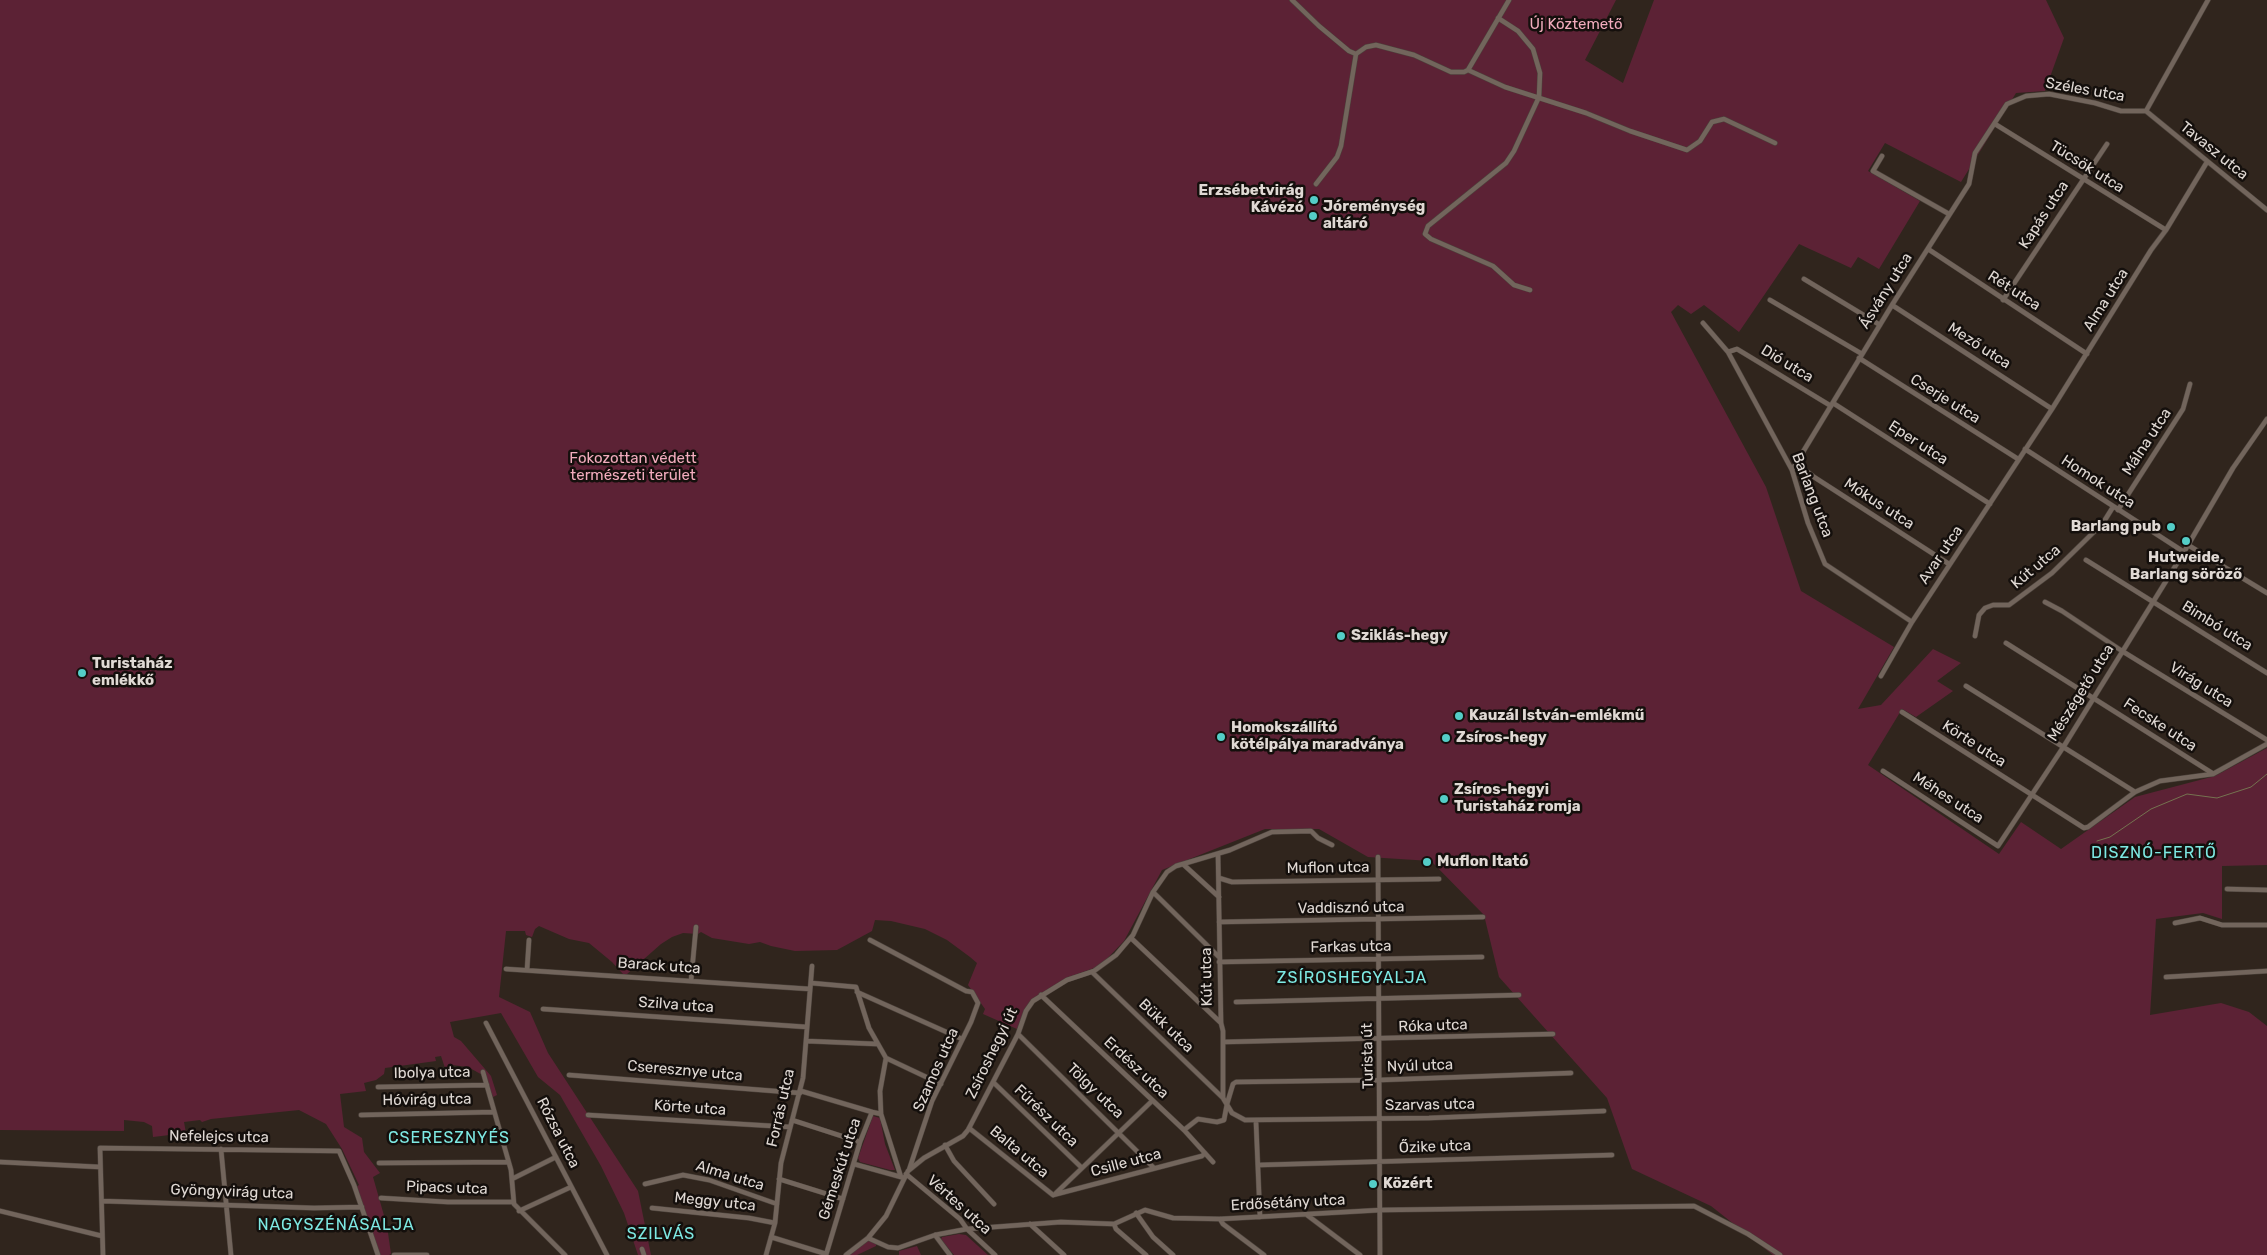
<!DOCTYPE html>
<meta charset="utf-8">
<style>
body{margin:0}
canvas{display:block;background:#30251d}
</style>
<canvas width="2267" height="1255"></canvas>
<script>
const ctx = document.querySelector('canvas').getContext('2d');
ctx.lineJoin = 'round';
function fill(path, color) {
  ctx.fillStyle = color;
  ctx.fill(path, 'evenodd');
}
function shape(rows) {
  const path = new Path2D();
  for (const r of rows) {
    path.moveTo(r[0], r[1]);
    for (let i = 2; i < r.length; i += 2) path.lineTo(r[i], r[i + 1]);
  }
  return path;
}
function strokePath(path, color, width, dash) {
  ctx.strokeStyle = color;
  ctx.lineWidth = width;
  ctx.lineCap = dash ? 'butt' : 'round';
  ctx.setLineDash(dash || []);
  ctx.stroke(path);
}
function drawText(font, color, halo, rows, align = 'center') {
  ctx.font = font + ' Rubik,sans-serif';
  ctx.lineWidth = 5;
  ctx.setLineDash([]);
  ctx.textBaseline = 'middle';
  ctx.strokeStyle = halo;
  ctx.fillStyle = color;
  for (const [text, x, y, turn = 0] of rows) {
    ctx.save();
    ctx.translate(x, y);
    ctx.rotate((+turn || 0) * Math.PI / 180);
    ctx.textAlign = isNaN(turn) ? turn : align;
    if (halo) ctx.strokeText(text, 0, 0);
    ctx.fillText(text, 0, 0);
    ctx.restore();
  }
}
fill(shape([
 [0,0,1616,0,1585,60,1623,83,1654,0,2046,0,2064,38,2045,91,2016,93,1961,182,1885,143,1868,171,1920,201,1879,269,1858,257,1851,268,1799,244,1739,332,1704,305,1691,314,1678,305,1671,312,1766,487,1801,591,1894,647,1858,709,1881,705,1933,649,1961,663,1937,681,1953,691,1916,717,1902,709,1868,765,1999,854,2021,822,2061,849,2135,797,2215,776,2267,748,2267,865,2222,866,2222,919,2203,913,2156,919,2150,1015,2221,1003,2249,1012,2267,1026,2267,1255,1773,1255,1711,1206,1632,1169,1607,1098,1499,977,1484,915,1431,861,1368,857,1319,829,1265,829,1162,870,1124,941,1100,966,1066,978,1032,1000,1025,1010,1017,1029,983,1014,985,1009,968,985,977,963,970,957,947,940,925,929,891,921,875,920,872,931,837,950,795,951,771,946,760,942,749,944,712,938,701,932,698,934,683,933,672,937,661,944,627,974,623,974,612,962,589,943,569,939,539,926,535,929,532,937,526,935,525,931,506,931,499,997,530,1012,548,1053,638,1191,651,1255,638,1255,624,1213,601,1166,560,1095,538,1077,501,1013,450,1022,454,1037,461,1041,491,1076,497,1095,493,1097,486,1077,468,1067,452,1065,445,1068,441,1056,435,1057,436,1061,385,1068,384,1074,376,1080,364,1083,366,1091,340,1094,344,1127,362,1138,364,1152,380,1173,373,1177,387,1226,391,1254,389,1255,380,1255,356,1187,359,1185,342,1149,326,1124,299,1110,211,1119,202,1122,200,1120,184,1122,186,1133,153,1137,152,1126,144,1122,124,1120,124,1131,0,1130],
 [873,1116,880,1118,885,1144,895,1170,890,1170,860,1162,858,1158],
 [959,1234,966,1235,988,1255,954,1255,941,1239,942,1237],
 [865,1240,876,1243,876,1246,857,1255,848,1255],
 [917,1246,921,1255,899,1255,899,1251]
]), '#5c2235');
strokePath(shape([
 [2097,841,2110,837,2151,809,2187,794,2217,798,2251,787,2267,774]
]), '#757350', 1);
const minor = shape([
 [1292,0,1319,26,1349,51,1356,54],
 [1498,18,1518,31,1533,49,1540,73,1539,97,1514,151,1506,163,1428,226,1425,234,1431,239,1493,266,1514,285,1530,290],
 [1468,70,1505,87,1586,113,1630,131,1687,150,1700,141,1712,122,1724,119,1775,143],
 [2146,111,2267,210],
 [2146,111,2208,0],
 [1995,124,2166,230],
 [1882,156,1873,171,1949,214],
 [1316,184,1337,157,1341,146,1356,54,1366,47,1376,45,1414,55,1451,72,1464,72,1468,70,1509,0],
 [1928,249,2087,354],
 [1804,279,1880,325],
 [1770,300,1862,354],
 [2003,300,2107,144],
 [1892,305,2052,409],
 [1703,323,1728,352,1792,470,1808,523,1825,564,1912,622],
 [1728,352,1737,349,1831,406],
 [1859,358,2018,459],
 [1833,403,1990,504],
 [2025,449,2184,552],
 [1796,463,1814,477,1949,564],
 [1792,470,1892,305,1969,184,1975,153,2007,104,2026,96,2049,94,2095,103,2121,111,2146,111],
 [2118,510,2183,409,2190,384],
 [2188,545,2267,593],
 [2086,560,2267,673],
 [2045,602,2062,611,2122,651,2267,740],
 [1975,636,1979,615,1985,608,1993,605,2009,605,2052,573,2103,523,2113,507],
 [2006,643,2212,773],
 [1881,676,1912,622,2052,409,2151,250,2166,230,2207,162],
 [1966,686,2135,792],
 [1902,712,2084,828,2088,827,2135,792,2160,781,2213,774,2267,744],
 [1883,771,1998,846,2064,746,2184,552,2233,468,2267,419],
 [1218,854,1221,1023,1223,1031,1223,1098],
 [1378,857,1380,1255],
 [1184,865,1219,897],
 [1219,878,1232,882,1439,879],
 [2227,889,2267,890],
 [1153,892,1219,957],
 [1219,922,1483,917],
 [2175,923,2200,918,2222,925,2267,925],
 [1131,938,1221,1023],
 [870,940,966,991,972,992,978,1003,971,1022,932,1101,909,1170],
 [1219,962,1482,957],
 [506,969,810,989],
 [527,970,529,940],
 [1092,972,1223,1098,1232,1113,1245,1120,1429,1118,1604,1111],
 [2166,977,2267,971],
 [691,981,696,927],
 [811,983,856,987,869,1028,886,1058,880,1091,881,1114,901,1177,904,1178],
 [857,992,962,1039],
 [1041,995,1184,1130,1213,1162],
 [1236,1002,1519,995],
 [543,1009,807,1027],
 [486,1023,607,1255],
 [1018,1034,1154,1168],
 [806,1041,877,1044],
 [1223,1042,1553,1034],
 [886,1058,941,1084],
 [483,1072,511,1170,514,1204,565,1255],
 [569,1075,800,1093],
 [993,1082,1082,1168],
 [378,1087,487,1085],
 [801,1091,872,1112],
 [361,1115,494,1112],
 [588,1115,790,1127],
 [792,1120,860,1142],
 [1256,1122,1260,1217],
 [969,1128,1053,1195],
 [1184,1130,1198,1119,1217,1122,1224,1120,1227,1104,1233,1084,1236,1082,1380,1080,1571,1073],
 [945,1145,954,1161,994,1204],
 [221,1149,231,1255],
 [0,1162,100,1167],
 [379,1163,508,1162],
 [854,1164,901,1177],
 [1259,1165,1612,1155],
 [906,1174,960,1219,967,1229,995,1255],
 [512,1179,556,1157],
 [779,1179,843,1199],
 [645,1184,683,1175,709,1180,777,1204],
 [1056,1193,1152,1101],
 [1053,1195,1202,1156,1205,1153],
 [381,1198,448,1202,513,1202],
 [102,1201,314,1208,362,1207],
 [652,1208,749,1218,775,1223],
 [0,1211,102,1236],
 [519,1211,571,1187],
 [1136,1213,1153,1237,1173,1255],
 [1307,1215,1360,1255],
 [1220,1219,1223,1224,1264,1255],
 [1030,1224,1064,1255],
 [1114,1224,1116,1229,1146,1255],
 [935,1235,950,1255],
 [771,1237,826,1254],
 [868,1238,888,1247,898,1248,935,1235,967,1229,1061,1222,1114,1224,1145,1210,1173,1218,1220,1219,1381,1210,1694,1206,1748,1234,1780,1255],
 [642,1249,644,1255],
 [103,1255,100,1148,339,1151,354,1185,378,1255],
 [394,1255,427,1255],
 [766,1255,775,1223,781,1163,803,1078,812,966],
 [826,1255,860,1142,872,1112,881,1114],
 [846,1255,868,1238,886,1216,908,1171,924,1158,963,1136,968,1130,1018,1034,1026,1011,1033,1001,1067,980,1094,971,1116,955,1133,935,1153,892,1167,872,1176,866,1230,850,1272,832,1311,831,1318,838,1332,845]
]);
strokePath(minor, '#4c433c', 5.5);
strokePath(minor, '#72655c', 4.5);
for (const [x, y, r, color] of [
 [1314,200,5,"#54cdc7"],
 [1313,216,5,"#54cdc7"],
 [2171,527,5,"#54cdc7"],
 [2186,541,5,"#54cdc7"],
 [1341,636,5,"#54cdc7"],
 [82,673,5,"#54cdc7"],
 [1459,716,5,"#54cdc7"],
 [1221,737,5,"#54cdc7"],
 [1446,738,5,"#54cdc7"],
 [1444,799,5,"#54cdc7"],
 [1427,862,5,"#54cdc7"],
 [1373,1184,5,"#54cdc7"]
]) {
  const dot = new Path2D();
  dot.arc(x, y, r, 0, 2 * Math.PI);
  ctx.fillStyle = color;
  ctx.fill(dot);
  strokePath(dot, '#140f0c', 2);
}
drawText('15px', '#f2acbd', '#140f0c', [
 ["Új Köztemető",1576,25],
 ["Fokozottan védett",633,459],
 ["természeti terület",633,476]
]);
drawText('15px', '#e0d9d4', '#140f0c', [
 ["Széles utca",2085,90,10],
 ["Tavasz utca",2214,151,39],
 ["Tücsök utca",2087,167,32],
 ["Kapás utca",2044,215,-57],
 ["Ásvány utca",1886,291,-58],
 ["Rét utca",2014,291,33],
 ["Alma utca",2106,300,-58],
 ["Mező utca",1979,346,33],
 ["Dió utca",1787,364,31],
 ["Cserje utca",1945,399,32],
 ["Málna utca",2147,442,-57],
 ["Eper utca",1918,443,33],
 ["Homok utca",2098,482,33],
 ["Barlang utca",1812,495,69],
 ["Mókus utca",1879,504,33],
 ["Avar utca",1941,555,-56],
 ["Kút utca",2036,567,-40],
 ["Bimbó utca",2217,626,32],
 ["Virág utca",2201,685,32],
 ["Mészégető utca",2081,693,-58],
 ["Fecske utca",2160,725,33],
 ["Körte utca",1974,744,33],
 ["Méhes utca",1948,798,33],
 ["Muflon utca",1328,868,-1],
 ["Vaddisznó utca",1351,908,-1],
 ["Farkas utca",1351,947,-1],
 ["Barack utca",659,966,4],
 ["Kút utca",1207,977,-91],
 ["Szilva utca",676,1005,4],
 ["Bükk utca",1166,1026,44],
 ["Róka utca",1433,1026,-2],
 ["Zsíroshegyi út",992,1053,-64],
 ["Turista út",1368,1056,-91],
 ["Nyúl utca",1420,1066,-2],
 ["Erdész utca",1136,1068,43],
 ["Szamos utca",936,1070,-66],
 ["Cseresznye utca",685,1071,5],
 ["Ibolya utca",432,1073,-1],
 ["Tölgy utca",1095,1091,44],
 ["Hóvirág utca",427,1100,-1],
 ["Szarvas utca",1430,1105,-1],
 ["Körte utca",690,1108,4],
 ["Forrás utca",781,1108,-77],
 ["Fűrész utca",1046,1116,44],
 ["Rózsa utca",558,1133,63],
 ["Nefelejcs utca",219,1137,1],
 ["Őzike utca",1435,1147,-2],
 ["Balta utca",1019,1152,40],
 ["Csille utca",1126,1163,-15],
 ["Gémeskút utca",840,1169,-72],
 ["Alma utca",730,1176,17],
 ["Pipacs utca",447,1188,2],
 ["Gyöngyvirág utca",232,1192,2],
 ["Meggy utca",715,1202,6],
 ["Erdősétány utca",1288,1203,-3],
 ["Vértes utca",959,1205,42]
]);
drawText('bold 15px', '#e0d9d4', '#140f0c', [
 ["Erzsébetvirág",1304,191,"right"],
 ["Kávézó",1304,208,"right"],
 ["Jóreménység",1323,207],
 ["altáró",1323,224],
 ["Barlang pub",2161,527,"right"],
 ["Hutweide,",2186,558,"center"],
 ["Barlang söröző",2186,575,"center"],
 ["Sziklás-hegy",1351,636],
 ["Turistaház",92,664],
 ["emlékkő",92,681],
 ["Kauzál István-emlékmű",1469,716],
 ["Homokszállító",1231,728],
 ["kötélpálya maradványa",1231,745],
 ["Zsíros-hegy",1456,738],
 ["Zsíros-hegyi",1454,790],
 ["Turistaház romja",1454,807],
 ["Muflon Itató",1437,862],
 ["Közért",1383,1184]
], 'left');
ctx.letterSpacing = '1px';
drawText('16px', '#7ee9e3', '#140f0c', [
 ["DISZNÓ-FERTŐ",2154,853],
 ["ZSÍROSHEGYALJA",1352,978],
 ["CSERESZNYÉS",449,1138],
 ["NAGYSZÉNÁSALJA",336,1225],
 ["SZILVÁS",661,1234]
]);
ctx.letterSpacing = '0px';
</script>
